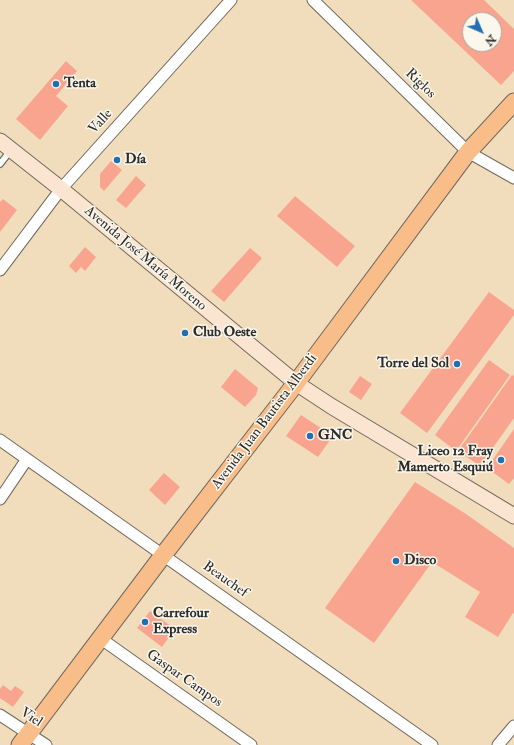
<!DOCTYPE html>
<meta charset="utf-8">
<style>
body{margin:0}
#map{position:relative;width:514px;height:745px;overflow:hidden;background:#f1ddbc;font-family:"IM FELL Double Pica",serif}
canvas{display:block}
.north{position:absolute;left:462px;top:12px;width:40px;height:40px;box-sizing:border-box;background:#fbf7ec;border:1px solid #a8a59f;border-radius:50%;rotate:135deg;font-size:11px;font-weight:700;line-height:16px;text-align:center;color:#2b2b2b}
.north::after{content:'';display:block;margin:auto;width:14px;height:18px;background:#1f6fb2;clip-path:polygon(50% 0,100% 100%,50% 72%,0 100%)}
</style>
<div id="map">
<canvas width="514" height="745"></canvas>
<div class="north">N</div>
</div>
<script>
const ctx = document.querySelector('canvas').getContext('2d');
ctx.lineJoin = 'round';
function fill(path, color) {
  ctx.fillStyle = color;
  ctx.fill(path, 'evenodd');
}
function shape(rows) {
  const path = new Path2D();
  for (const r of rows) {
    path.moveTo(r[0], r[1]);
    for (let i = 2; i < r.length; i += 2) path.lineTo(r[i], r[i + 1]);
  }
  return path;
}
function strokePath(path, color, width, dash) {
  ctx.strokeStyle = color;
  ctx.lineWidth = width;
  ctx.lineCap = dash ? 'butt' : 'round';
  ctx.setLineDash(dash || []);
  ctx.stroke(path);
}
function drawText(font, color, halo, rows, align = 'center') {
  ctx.font = font + ' "IM FELL Double Pica",serif';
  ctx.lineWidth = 3;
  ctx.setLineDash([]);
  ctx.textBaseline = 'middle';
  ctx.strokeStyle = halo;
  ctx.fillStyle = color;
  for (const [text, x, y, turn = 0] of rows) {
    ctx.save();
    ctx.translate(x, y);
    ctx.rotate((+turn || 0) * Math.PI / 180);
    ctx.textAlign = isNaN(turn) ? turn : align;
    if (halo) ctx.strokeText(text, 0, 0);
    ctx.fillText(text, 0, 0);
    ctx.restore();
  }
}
fill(shape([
 [411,0,484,0,514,29,514,71,501,85],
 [470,20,494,20,494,44,470,44],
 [66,61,77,71,56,96,68,106,40,140,16,119],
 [111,161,122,170,104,191,100,187,100,174],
 [136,176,146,185,126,208,116,200],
 [295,196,355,246,337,267,277,216],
 [3,199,17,210,0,232,0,202],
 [85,247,96,257,85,271,81,267,76,273,69,266],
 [250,248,262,258,224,302,211,291],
 [489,292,514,310,514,315,427,433,400,413],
 [489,360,510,375,456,451,435,435],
 [235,369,258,388,256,395,245,407,221,387],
 [512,375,514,376,514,418,480,466,458,451],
 [360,376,372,384,361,400,349,392],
 [301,415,333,436,318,457,286,436],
 [514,429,514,478,509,484,487,468],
 [164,473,180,487,165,505,149,490],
 [415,482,466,514,514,548,514,614,513,613,498,637,465,617,480,592,432,562,374,643,325,608],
 [150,611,175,629,162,647,137,628],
 [3,685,11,691,15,686,24,692,13,707,0,698,0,689]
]), '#f9a48f');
const service = shape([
 [0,164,11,150]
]);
const minor = shape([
 [313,0,468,152,514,178],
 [0,270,61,189,231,0],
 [0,440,432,745],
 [0,499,27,459],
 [100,638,251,745],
 [0,715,46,745],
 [498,745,514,726]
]);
const secondary = shape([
 [0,141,61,189,296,383,331,406,514,516]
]);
const primary = shape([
 [20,745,164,554,296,383,468,152,514,102]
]);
strokePath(service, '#70695e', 8);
strokePath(minor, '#70695e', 13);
strokePath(secondary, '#70695e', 17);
strokePath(primary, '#70695e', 19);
strokePath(service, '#fff', 5.5);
strokePath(minor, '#fff', 11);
strokePath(secondary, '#fce5d0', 15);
strokePath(primary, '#f8bd89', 17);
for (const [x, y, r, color] of [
 [56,84,4,"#1f6fb2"],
 [117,160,4,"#1f6fb2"],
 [185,333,4,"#1f6fb2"],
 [457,364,4,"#1f6fb2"],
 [310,436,4,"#1f6fb2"],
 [501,460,4,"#1f6fb2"],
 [396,561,4,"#1f6fb2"],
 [145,622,4,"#1f6fb2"]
]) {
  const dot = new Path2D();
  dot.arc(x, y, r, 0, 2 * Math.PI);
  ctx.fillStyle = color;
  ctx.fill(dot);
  strokePath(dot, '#fbf7ec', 1.5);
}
drawText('bold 14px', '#2b2b2b', '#fbf7ec', [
 ["Tenta",64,84],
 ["Día",125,160],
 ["Club Oeste",193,333],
 ["Torre del Sol",449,364,"right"],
 ["GNC",318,436],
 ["Liceo 12 Fray",493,452,"right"],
 ["Mamerto Esquiú",493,468,"right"],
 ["Disco",404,561],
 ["Carrefour",153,614],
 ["Express",153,630]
], 'left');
drawText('14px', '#2b2b2b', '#fbf7ec', [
 ["Riglos",420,84,44],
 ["Valle",101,122,-48],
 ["Avenida José María Moreno",145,259,40],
 ["Avenida Juan Bautista Alberdi",265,422,-53],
 ["Beauchef",225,580,35],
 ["Gaspar Campos",184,679,35],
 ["Viel",31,718,33]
]);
</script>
